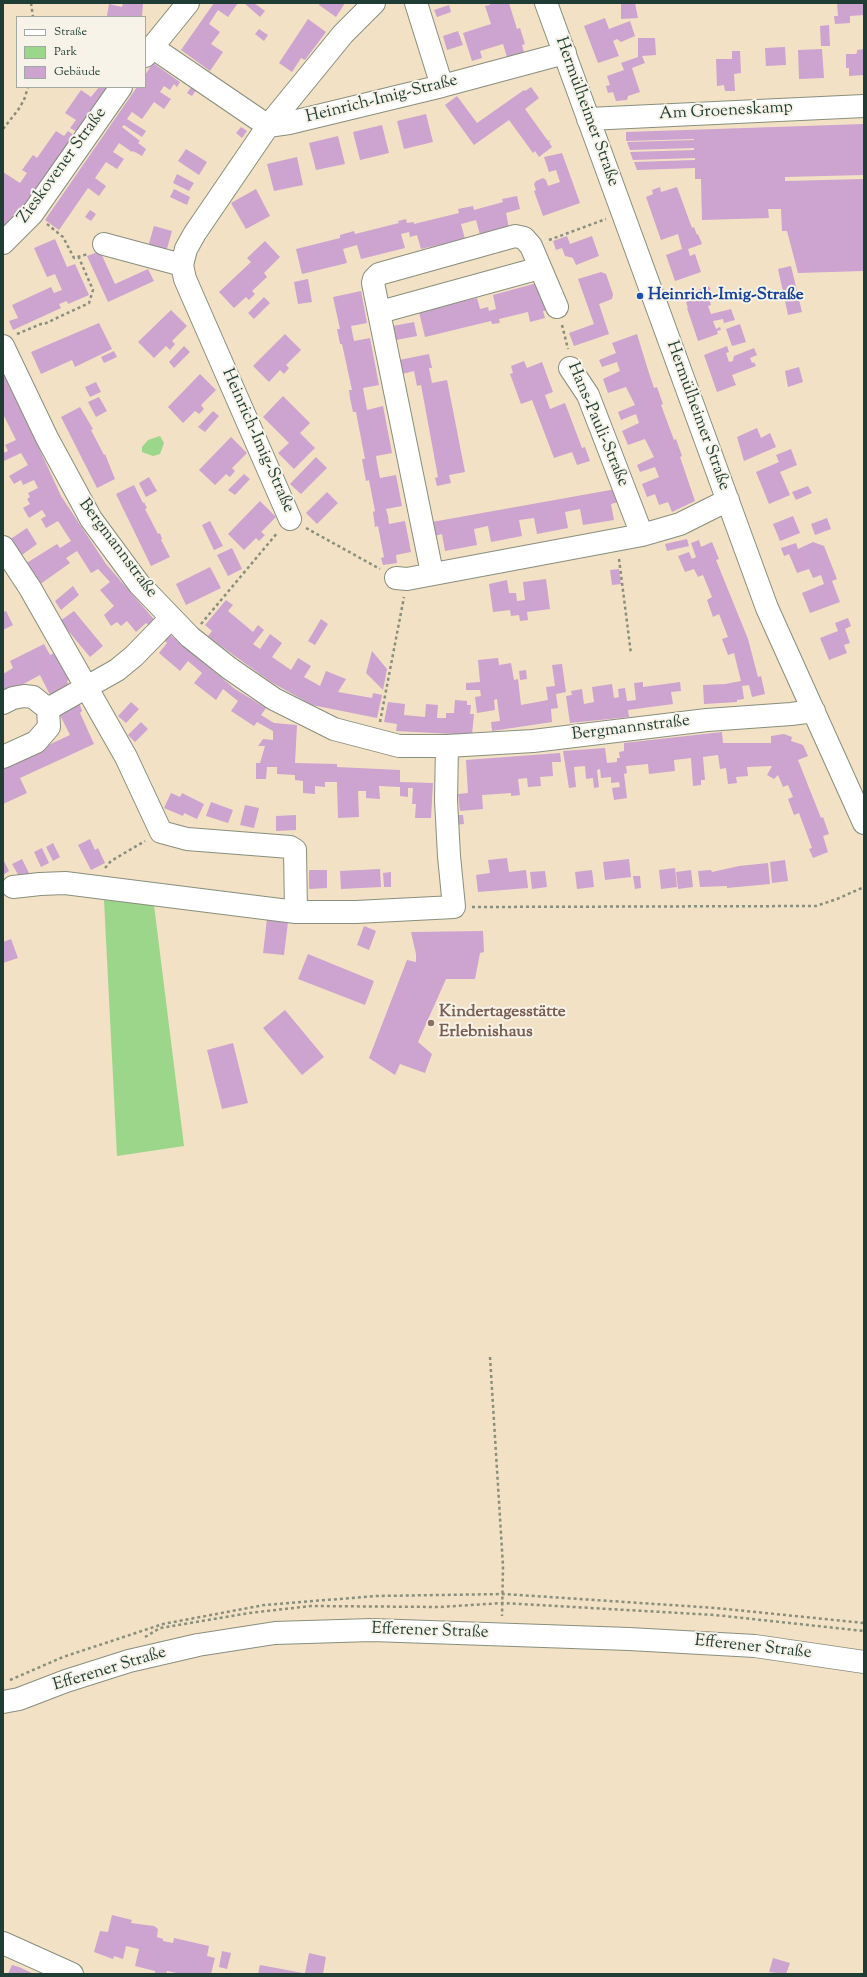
<!DOCTYPE html>
<meta charset="utf-8">
<style>
body{margin:0}
#map{position:relative;width:867px;height:1977px;overflow:hidden;background:#f2e1c5;font-family:"Sorts Mill Goudy",serif}
canvas{display:block}
.frame{position:absolute;inset:0;border:4px solid #1f3d34;pointer-events:none}
.legend{position:absolute;left:16px;top:16px;width:130px;height:72px;box-sizing:border-box;background:#f7f3e8;border:1px solid #a1aaa0;margin:0;padding:5px 7px;list-style:none;font-size:12px;color:#1f3d34}
.legend li{display:flex;align-items:center;gap:8px;height:20px}
.legend b{width:20px;border:1px solid #a1aaa0}
</style>
<div id="map">
<canvas width="867" height="1977"></canvas>
<div class="frame"></div>
<ul class="legend">
<li><b style="height:5px;background:#fff"></b>Straße</li>
<li><b style="height:11px;background:#9cd68a"></b>Park</li>
<li><b style="height:11px;background:#cda3cf"></b>Gebäude</li>
</ul>
</div>
<script>
const ctx = document.querySelector('canvas').getContext('2d');
ctx.lineJoin = 'round';
function fill(path, color) {
  ctx.fillStyle = color;
  ctx.fill(path, 'evenodd');
}
function shape(rows) {
  const path = new Path2D();
  for (const r of rows) {
    path.moveTo(r[0], r[1]);
    for (let i = 2; i < r.length; i += 2) path.lineTo(r[i], r[i + 1]);
  }
  return path;
}
function strokePath(path, color, width, dash) {
  ctx.strokeStyle = color;
  ctx.lineWidth = width;
  ctx.lineCap = dash ? 'butt' : 'round';
  ctx.setLineDash(dash || []);
  ctx.stroke(path);
}
function drawText(font, color, halo, rows, align = 'center') {
  ctx.font = font + ' "Sorts Mill Goudy",serif';
  ctx.lineWidth = 4;
  ctx.setLineDash([]);
  ctx.textBaseline = 'middle';
  ctx.strokeStyle = halo;
  ctx.fillStyle = color;
  for (const [text, x, y, turn = 0] of rows) {
    ctx.save();
    ctx.translate(x, y);
    ctx.rotate((+turn || 0) * Math.PI / 180);
    ctx.textAlign = isNaN(turn) ? turn : align;
    if (halo) ctx.strokeText(text, 0, 0);
    ctx.fillText(text, 0, 0);
    ctx.restore();
  }
}
fill(shape([
 [160,436,164,443,160,454,153,456,142,452,142,447,148,440],
 [104,900,154,905,184,1146,117,1156]
]), '#9cd68a');
fill(shape([
 [123,3,143,3,142,17,107,16,109,4,122,7],
 [214,3,238,3,228,17,218,10,209,24,220,32,211,44,223,52,210,71,181,50],
 [244,3,254,3,265,11,260,17],
 [320,3,345,3,336,17,319,5],
 [490,3,509,3,517,29,520,28,525,44,522,45,524,52,507,57,503,44,480,51,482,58,472,61,463,33,491,24,485,6,490,5],
 [621,3,635,3,638,18,621,19],
 [837,3,863,3,864,15,850,16,850,23,835,24,834,16,838,16],
 [449,5,451,12,437,17,434,10],
 [605,18,609,29,630,21,635,36,621,42,617,39,613,41,619,56,598,63,584,26],
 [308,19,326,32,305,60,301,58,292,72,279,63],
 [829,25,830,46,821,46,820,26],
 [259,29,268,35,264,41,255,34],
 [458,31,463,45,447,50,443,36],
 [638,38,655,38,656,55,642,56,645,63,632,68,640,92,628,96,627,100,616,101,613,92,608,93,606,86,610,85,607,76,624,70,621,63,638,57],
 [785,47,786,65,766,66,765,48],
 [822,49,824,78,799,79,798,50],
 [864,49,864,75,849,76,849,68,846,68,846,54,855,54,857,53,857,50],
 [732,51,740,51,741,73,734,74,735,91,725,91,724,85,717,86,716,59,732,59],
 [153,63,180,82,177,87,174,84,170,90,164,86,160,92,171,99,164,109,154,102,142,119,132,112,127,119,146,131,142,137,124,125,122,127,140,141,138,143,146,149,142,156,133,151,132,152,119,143,113,152,124,159,117,169,106,162,95,178,106,186,99,196,88,188,59,230,45,220,137,87,145,87,145,75],
 [192,86,197,89,192,96,187,93],
 [99,87,109,87,77,132,70,128,76,120,65,113,81,90,91,97],
 [531,87,539,98,525,109,548,141,551,140,549,142,552,147,539,157,535,151,533,153,509,120,474,145,445,105,457,96,477,123,524,90,525,91],
 [426,114,433,142,404,149,397,121],
 [864,124,864,175,785,177,785,181,864,179,864,271,798,273,787,231,782,231,781,209,768,209,769,218,702,220,701,179,695,179,695,168,637,170,634,162,695,160,695,158,633,160,630,152,694,150,694,148,630,150,627,142,694,140,694,139,626,141,626,132],
 [382,125,389,153,360,160,353,132],
 [241,127,247,131,242,138,236,133],
 [56,131,64,136,68,131,75,136,22,212,3,226,3,172,20,183,27,173,22,170,27,163,33,155,37,158],
 [338,136,345,164,316,170,309,143],
 [186,149,207,162,199,175,178,161],
 [562,153,580,203,543,216,534,191,536,190,534,184,536,181,543,178,546,180,548,186,560,182,556,170,549,172,544,157],
 [297,157,303,185,274,191,267,164],
 [177,174,194,183,189,191,173,183],
 [660,187,661,192,677,187,692,228,694,227,697,235,698,234,702,244,688,249,690,256,695,254,701,272,675,281,666,255,682,249,678,234,661,240,646,197,653,194,652,190],
 [174,189,190,197,187,205,170,197],
 [256,189,270,216,246,229,231,203],
 [517,196,520,209,506,213,509,228,480,235,476,220,461,224,465,239,421,249,417,235,410,237,409,232,401,234,405,248,361,259,357,245,343,249,347,263,302,274,296,249,340,238,340,235,354,231,355,234,399,223,398,221,406,219,407,223,414,222,414,224,459,213,458,209,473,206,474,210,503,202,502,199],
 [90,210,96,214,91,221,85,217],
 [154,226,172,231,166,252,148,247],
 [567,236,570,244,592,236,599,256,576,265,573,258,565,256,562,248,556,250,553,241],
 [55,239,67,267,75,264,89,295,68,304,67,301,59,304,61,308,13,330,9,321,18,318,12,305,51,287,54,293,62,290,55,274,47,277,34,248],
 [265,241,280,257,264,273,267,277,252,291,255,294,249,300,246,297,234,308,219,292,251,262,247,258],
 [100,251,115,284,148,269,154,281,108,302,87,256],
 [791,266,802,312,788,315,778,269],
 [601,272,606,274,613,294,612,299,599,304,609,334,574,346,569,333,594,324,578,279],
 [308,279,312,302,298,304,294,282],
 [537,283,540,298,548,296,551,310,543,311,545,318,530,322,528,312,499,319,500,323,492,324,491,321,425,337,419,312,477,298,480,309,488,307,489,311,496,309,493,295],
 [709,286,712,294,708,295,711,305,708,306,711,314,731,309,735,320,724,323,723,319,713,321,716,329,720,327,721,330,717,331,718,334,698,341,687,308,688,308,686,302,697,298,695,291],
 [361,291,367,323,351,326,354,341,370,338,379,385,363,388,367,410,383,406,392,453,376,456,377,463,380,478,396,475,402,506,386,509,388,516,389,524,405,521,411,552,396,555,397,563,383,565,381,558,384,557,378,526,375,527,374,519,373,512,375,511,369,480,366,481,362,459,365,459,356,412,353,412,350,398,349,390,352,390,342,344,340,344,337,329,340,329,333,297],
 [264,297,270,303,254,319,248,313],
 [171,310,187,326,172,341,175,344,170,350,166,346,154,358,138,342],
 [414,322,417,336,396,340,393,326],
 [99,323,112,349,75,367,72,360,41,374,31,352],
 [740,324,746,342,732,346,726,329],
 [285,334,301,350,286,365,289,368,284,374,280,370,269,382,253,366],
 [637,334,648,370,654,388,657,387,663,404,661,405,674,440,676,439,682,456,680,457,695,501,672,512,668,502,659,505,655,494,647,497,642,484,659,477,655,467,640,472,637,465,654,457,645,439,628,445,622,431,639,423,636,414,621,420,618,412,635,405,626,387,608,393,603,379,620,371,617,362,602,367,599,360,616,353,612,343],
 [184,346,190,352,174,368,169,362],
 [727,346,729,352,726,353,729,362,733,361,734,356,754,348,757,355,750,358,752,363,754,362,756,366,732,375,736,385,717,392,704,355],
 [114,351,117,357,104,363,101,357],
 [429,354,432,368,429,368,432,383,447,380,465,472,449,475,451,483,437,486,435,478,438,477,421,385,417,386,414,371,402,374,399,360],
 [524,361,527,368,542,362,553,392,545,395,550,409,565,403,582,448,585,447,590,461,577,465,572,452,554,458,532,400,521,404,510,374,513,373,511,366],
 [799,367,803,382,788,387,785,371],
 [3,370,61,496,106,564,158,624,153,629,146,623,136,632,127,621,121,626,117,622,111,626,104,615,114,606,100,590,110,582,98,569,91,573,77,551,66,558,70,563,39,585,25,564,57,544,60,548,71,541,58,521,46,528,41,519,46,516,42,510,29,518,23,508,30,504,27,499,30,497,28,493,38,488,34,480,23,485,21,480,14,484,9,476,28,465,21,453,4,461,3,459,3,453,8,451,5,445,16,440,3,414],
 [200,374,216,390,201,405,204,409,199,414,195,411,183,423,168,407],
 [96,382,101,392,90,397,85,387],
 [283,396,310,423,300,433,315,448,294,469,278,453,289,443,263,417],
 [99,397,107,411,96,417,88,402],
 [80,407,93,429,91,430,104,455,105,454,115,479,97,488,61,417],
 [213,411,219,416,205,432,198,427],
 [757,428,761,438,770,433,776,447,744,461,737,437],
 [231,437,247,453,232,468,235,471,230,477,226,474,215,485,199,470],
 [791,449,797,465,780,472,790,495,769,504,756,472,779,462,776,455],
 [316,457,327,468,301,494,290,484],
 [244,474,250,479,235,495,228,490],
 [149,477,157,491,146,497,139,483],
 [134,485,143,503,144,502,147,508,145,509,158,534,160,533,162,539,161,540,170,557,151,566,116,494],
 [808,486,812,493,796,500,792,492],
 [616,489,618,502,611,504,614,520,583,525,580,509,565,512,568,528,537,534,534,518,519,520,522,536,491,542,488,526,474,529,477,545,445,551,442,534,435,536,432,522],
 [327,492,338,503,317,524,306,513],
 [260,501,276,517,261,532,265,535,259,541,256,538,244,550,228,534],
 [793,516,800,533,780,541,773,524],
 [827,518,831,529,815,535,811,524],
 [210,521,223,546,214,550,202,525],
 [27,528,37,544,15,560,3,544],
 [687,539,689,546,667,551,665,544],
 [699,540,701,547,712,542,719,559,716,560,748,639,758,677,761,676,765,694,752,697,749,685,742,686,744,699,737,700,737,702,704,704,703,685,725,684,741,681,734,653,728,655,722,639,728,637,719,614,713,617,707,600,712,597,703,575,698,577,694,569,685,572,678,556,689,552,692,559,696,557,691,543],
 [813,542,824,546,837,579,832,581,840,602,810,613,802,593,824,584,821,575,813,578,809,569,797,573,789,554,784,556,781,548,796,543,798,549],
 [232,548,242,569,228,576,217,555],
 [210,567,221,588,186,605,176,584],
 [619,569,621,584,612,585,610,570],
 [546,579,550,609,527,612,528,620,520,621,519,615,511,616,510,610,493,612,489,584,507,580,509,593,516,593,517,601,525,600,523,582],
 [73,586,79,595,61,610,55,601],
 [226,600,233,605,228,611,240,621,253,632,258,625,264,630,253,644,260,649,270,634,282,643,272,657,291,670,298,658,311,666,304,677,320,686,326,671,346,679,338,692,372,698,373,693,382,695,377,718,312,705,271,682,221,646,208,636,212,631,205,625],
 [6,611,13,625,3,630,3,612],
 [74,611,103,646,90,657,60,621],
 [848,618,851,626,845,629,850,643,844,645,847,653,829,660,820,638,838,631,835,623],
 [321,619,328,624,315,645,308,641],
 [168,633,235,689,266,708,261,715,274,723,297,725,295,763,337,764,337,767,400,770,400,782,433,783,431,818,415,818,416,804,412,804,413,788,408,788,408,797,400,796,400,787,379,786,380,799,366,798,366,791,358,791,359,817,338,818,337,782,325,782,325,787,315,786,315,794,303,793,303,781,295,780,295,775,277,774,277,767,267,767,266,779,256,779,256,763,260,763,265,746,258,746,263,739,273,740,273,731,257,722,254,726,231,711,238,701,223,689,216,700,194,683,202,673,188,661,180,671,159,653,167,643,161,637],
 [44,644,50,655,61,650,76,677,67,681,69,686,51,697,40,675,3,695,3,674,13,668,10,661],
 [372,651,387,669,383,690,366,673],
 [498,658,499,665,511,663,514,680,518,679,521,705,548,700,546,687,555,686,552,665,562,664,566,692,556,694,558,708,551,709,552,722,492,731,491,722,500,721,497,699,494,700,495,710,477,713,475,697,481,696,480,690,466,690,466,683,480,682,478,660],
 [526,670,527,679,520,680,519,671],
 [643,682,643,687,680,682,681,691,671,692,673,704,628,710,629,717,570,723,566,696,572,695,571,691,582,689,584,704,594,702,592,687,612,684,614,698,619,697,618,689,625,688,627,701,636,700,634,683],
 [455,700,467,701,467,705,471,705,470,714,474,714,472,735,396,731,397,724,384,722,388,702,405,704,404,715,425,717,426,704,438,705,437,718,446,718,446,713,454,713],
 [131,702,139,709,126,723,118,716],
 [76,705,80,705,82,711,80,713,94,744,20,778,27,793,3,804,3,766,70,735,59,713],
 [141,722,148,729,135,742,128,735],
 [722,732,723,743,771,743,771,736,784,734,792,737,791,741,803,745,808,756,798,760,821,818,823,817,829,834,823,836,828,852,813,858,809,849,812,848,799,813,794,815,788,799,793,797,788,785,783,787,778,775,774,779,767,775,772,766,747,767,748,776,736,777,737,783,728,784,726,768,720,769,718,755,703,757,705,780,701,780,701,785,693,786,691,758,674,760,675,771,649,774,648,764,626,766,627,773,624,774,627,798,614,800,612,788,620,787,619,782,611,783,611,777,601,778,600,769,597,770,599,787,594,788,593,778,586,779,585,766,574,767,576,787,569,788,563,751,605,748,607,763,617,762,617,758,620,758,619,752,624,751,624,743],
 [560,753,561,762,552,762,553,776,540,777,541,786,528,787,527,778,518,779,520,795,511,796,511,793,482,795,483,809,460,811,458,794,468,793,466,760],
 [171,793,180,797,182,793,204,804,197,819,184,813,183,816,164,808],
 [211,802,233,810,228,823,206,816],
 [245,805,259,808,254,828,240,825],
 [296,815,296,830,276,831,276,816],
 [453,815,463,815,464,824,454,825],
 [90,839,95,850,98,848,105,863,91,870,78,845],
 [53,843,60,857,53,861,46,847],
 [42,848,49,863,41,867,34,852],
 [507,858,509,872,526,870,528,888,478,892,476,875,490,873,488,860],
 [3,859,9,871,3,875],
 [22,859,29,873,20,878,12,864],
 [629,859,631,877,605,880,603,862],
 [785,860,788,881,772,883,770,862],
 [768,863,770,884,727,888,727,886,700,887,698,871,711,870,712,872,739,866],
 [675,868,677,887,661,889,659,870],
 [380,869,381,887,341,889,340,871],
 [309,870,327,870,327,888,309,889],
 [592,870,594,887,577,889,575,872],
 [691,870,693,887,678,889,676,872],
 [545,871,547,887,532,889,530,872],
 [391,872,391,887,384,887,383,873],
 [633,876,640,876,641,888,635,889],
 [267,919,288,922,284,955,263,953],
 [364,926,376,931,369,950,357,945],
 [483,931,484,952,480,953,475,979,446,979,418,1042,432,1054,425,1073,400,1064,395,1075,369,1058,407,960,416,962,416,954,411,932],
 [11,939,18,958,3,963,3,942],
 [308,954,374,981,365,1005,298,979],
 [285,1010,324,1057,302,1075,263,1028],
 [233,1043,248,1103,222,1109,207,1050],
 [112,1915,132,1920,131,1923,154,1926,158,1929,157,1937,163,1939,163,1941,173,1943,174,1938,209,1946,207,1956,215,1958,211,1974,181,1974,167,1971,166,1974,155,1973,155,1971,135,1966,139,1949,126,1946,123,1959,114,1956,113,1959,94,1952,100,1931,108,1932],
 [222,1951,231,1953,227,1969,219,1967],
 [309,1953,326,1957,323,1974,305,1973],
 [773,1958,790,1963,786,1974,769,1972],
 [12,1965,19,1967,34,1974,8,1974],
 [260,1965,303,1973,303,1974,258,1974]
]), '#cda3cf');
const minor = shape([
 [416,3,442,86],
 [546,3,767,608,864,823],
 [152,47,268,126,289,123,442,86,565,53],
 [145,56,188,3],
 [588,119,864,106],
 [3,243,32,214,121,87],
 [104,244,182,265],
 [380,312,540,268],
 [3,346,47,438,91,519,139,584,190,637,229,668,274,699,334,729,399,746,447,746,533,741,707,720,791,714,814,711],
 [570,368,588,395,642,535],
 [290,519,185,279,182,265,186,249,195,233,268,126,343,34,374,3],
 [3,547,30,588,126,757,161,832,187,839,290,847,295,850,296,912],
 [432,573,373,283,374,279,379,274,515,236,524,238,531,246,557,307],
 [396,578,407,579,642,535,680,524,728,500],
 [3,703,13,698,24,696,33,697,48,709,49,727,36,742,3,757],
 [48,709,117,670,134,656,171,618],
 [13,887,40,884,65,883,296,912,356,912,454,907,449,856,446,800,447,746],
 [3,1702,19,1699,66,1681,129,1661,198,1645,275,1633,372,1630,629,1639,755,1646,864,1662],
 [3,1943,72,1974]
]);
strokePath(minor, '#888f7c', 24);
strokePath(shape([
 [31,3,33,17],
 [3,129,18,110,24,100,28,87],
 [47,224,63,237,74,258,88,254],
 [549,240,606,219],
 [562,325,568,349],
 [17,334,41,324,44,324,89,303,93,290,79,258],
 [306,528,380,569],
 [619,559,631,654],
 [201,624,278,532],
 [380,722,404,597],
 [105,868,111,861,145,841],
 [472,907,816,906,837,899,864,887],
 [490,1357,503,1566,502,1616],
 [145,1637,160,1628,249,1613,311,1606,439,1607,503,1603,715,1615,864,1631],
 [10,1680,63,1657,163,1624,264,1605,376,1596,504,1594,716,1608,864,1623]
]), '#888f7c', 2.5, [3, 3]);
strokePath(minor, '#fff', 22);
for (const [x, y, r, color] of [
 [640,296,4,"#1a4fb4"],
 [431,1023,4,"#8d6e63"]
]) {
  const dot = new Path2D();
  dot.arc(x, y, r, 0, 2 * Math.PI);
  ctx.fillStyle = color;
  ctx.fill(dot);
  strokePath(dot, '#f7f3e8', 1.5);
}
drawText('17px', '#1f3d34', '#f7f3e8', [
 ["Heinrich-Imig-Straße",382,100,-14],
 ["Hermülheimer Straße",586,112,70],
 ["Am Groeneskamp",726,112,-3],
 ["Zieskovener Straße",63,166,-54],
 ["Hermülheimer Straße",697,416,70],
 ["Hans-Pauli-Straße",597,425,67],
 ["Heinrich-Imig-Straße",257,441,66],
 ["Bergmannstraße",117,549,53],
 ["Bergmannstraße",631,729,-7],
 ["Efferener Straße",430,1632,2],
 ["Efferener Straße",753,1648,6],
 ["Efferener Straße",110,1670,-17]
]);
drawText('bold 17px', '#164399', '#f7f3e8', [
 ["Heinrich-Imig-Straße",648,296]
], 'left');
drawText('bold 17px', '#785e54', '#f7f3e8', [
 ["Kindertagesstätte",439,1013],
 ["Erlebnishaus",439,1033]
], 'left');
</script>
